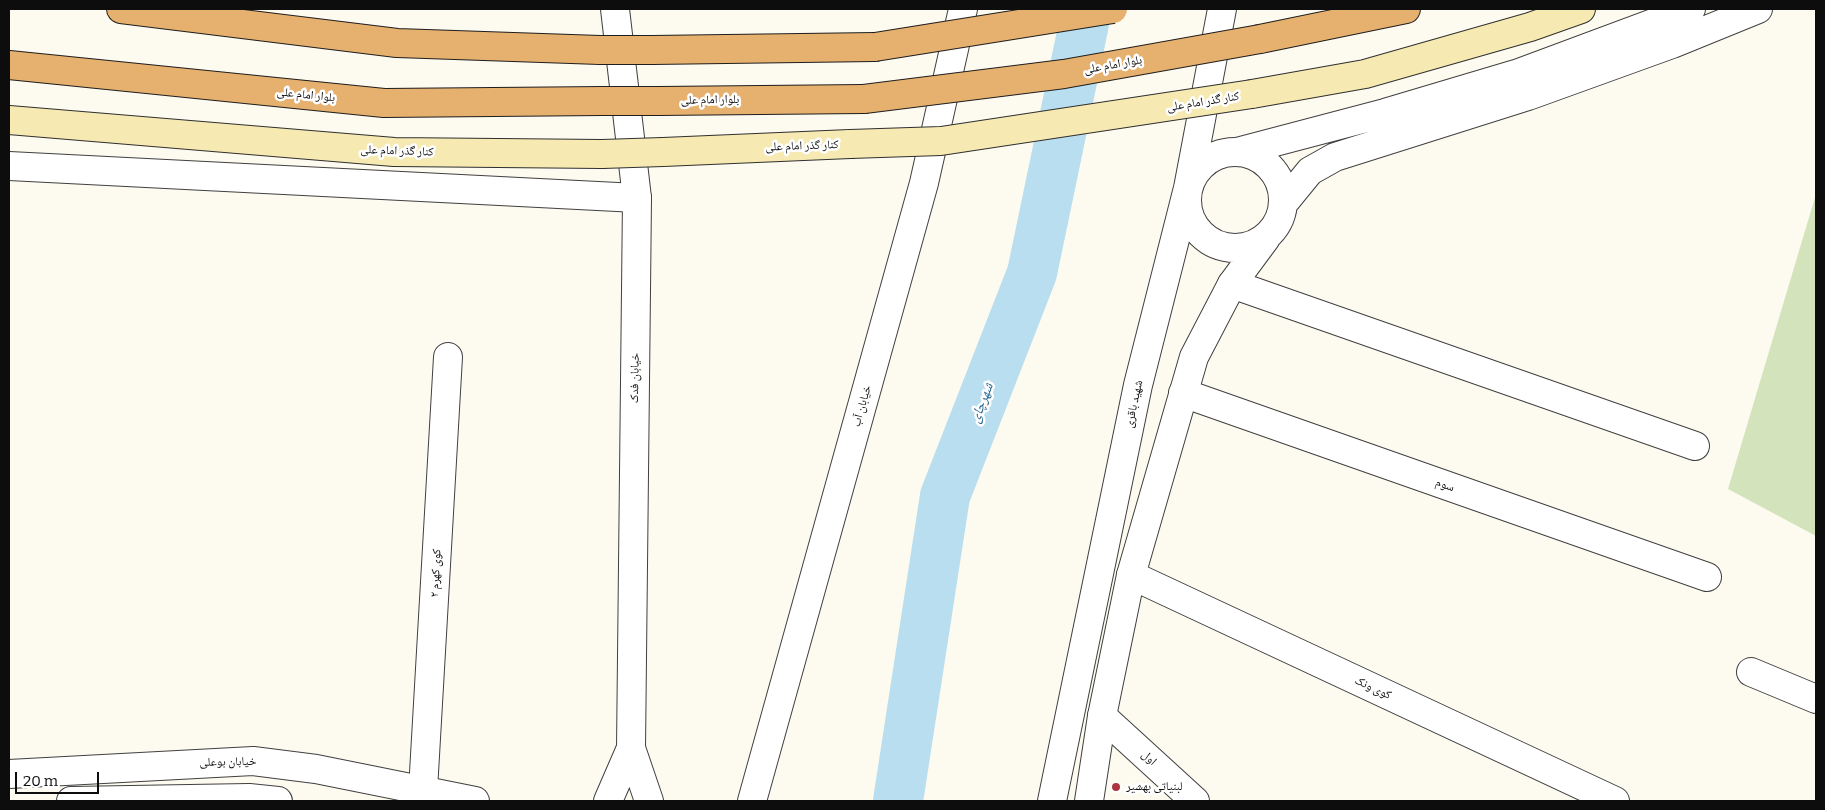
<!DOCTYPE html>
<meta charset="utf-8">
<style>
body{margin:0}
#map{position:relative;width:1825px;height:810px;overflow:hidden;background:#fdfaef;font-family:Bitter,serif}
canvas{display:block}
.frame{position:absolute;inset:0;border:10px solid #0d0d0d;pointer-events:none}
.scale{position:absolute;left:15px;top:772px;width:84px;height:22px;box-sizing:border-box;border:2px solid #0d0d0d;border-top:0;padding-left:6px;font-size:15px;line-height:18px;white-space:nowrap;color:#0d0d0d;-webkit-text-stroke:4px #fff;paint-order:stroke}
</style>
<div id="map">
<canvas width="1825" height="810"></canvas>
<div class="frame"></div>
<div class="scale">20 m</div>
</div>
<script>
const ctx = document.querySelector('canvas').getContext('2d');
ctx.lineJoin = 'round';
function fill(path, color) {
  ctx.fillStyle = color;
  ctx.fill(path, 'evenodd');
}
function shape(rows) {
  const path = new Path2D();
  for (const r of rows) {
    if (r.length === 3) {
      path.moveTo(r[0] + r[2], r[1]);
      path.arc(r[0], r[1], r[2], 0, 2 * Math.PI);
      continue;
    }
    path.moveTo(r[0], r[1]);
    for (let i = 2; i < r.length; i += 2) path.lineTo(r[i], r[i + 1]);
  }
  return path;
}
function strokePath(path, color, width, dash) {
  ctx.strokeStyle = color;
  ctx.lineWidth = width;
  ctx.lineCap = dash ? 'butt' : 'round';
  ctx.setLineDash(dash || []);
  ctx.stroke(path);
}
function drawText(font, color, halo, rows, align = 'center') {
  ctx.font = font + ' Bitter,"Noto Naskh Arabic",serif';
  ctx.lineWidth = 5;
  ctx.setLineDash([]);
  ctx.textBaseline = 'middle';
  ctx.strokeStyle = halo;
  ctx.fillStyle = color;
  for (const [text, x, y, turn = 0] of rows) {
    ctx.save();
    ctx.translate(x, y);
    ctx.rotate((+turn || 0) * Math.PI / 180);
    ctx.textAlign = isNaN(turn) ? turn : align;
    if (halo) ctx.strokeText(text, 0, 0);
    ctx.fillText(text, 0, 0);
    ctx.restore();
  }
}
fill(shape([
 [1816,194,1816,536,1728,489]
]), '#d3e4bc');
strokePath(shape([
 [898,801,945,496,1032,273,1087,9]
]), '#b9deef', 50);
const minor = shape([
 [9,166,637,198],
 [1232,284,1695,446],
 [1183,393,1707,577],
 [1131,575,1615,801],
 [1751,672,1816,699],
 [1102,716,1195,801],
 [423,790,448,357],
 [752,801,924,183,963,9]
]);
const tertiary = shape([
 [1235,200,48],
 [1237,152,1385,113,1516,74,1691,9],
 [1283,204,1310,171,1335,157,1528,96,1672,44,1758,9],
 [631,748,649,801],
 [9,774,253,761,316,769,475,801],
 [71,801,249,798,278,801],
 [608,801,631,748,637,198,615,9],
 [1052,801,1138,385,1188,188,1222,9],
 [1089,801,1102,716,1131,575,1194,357,1232,284,1266,238]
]);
const secondary = shape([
 [1252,94,1365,74,1530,27,1581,9],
 [9,120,394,152,602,154],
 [663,152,850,144]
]);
const trunk = shape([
 [121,9,397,43,600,50],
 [1260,39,1406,9],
 [652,50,875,47],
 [9,65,384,103,603,101],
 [658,101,864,99]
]);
strokePath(minor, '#404040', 30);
strokePath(tertiary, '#404040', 30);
strokePath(secondary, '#2f2f2f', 30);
strokePath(trunk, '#1e1e1e', 30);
strokePath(minor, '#fff', 28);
strokePath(tertiary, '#fff', 28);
strokePath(secondary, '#f6eab2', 28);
strokePath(trunk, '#e6b06e', 28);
const secondaryBridge = shape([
 [850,144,941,141,1252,94],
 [602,154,663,152]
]);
const trunkBridge = shape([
 [875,47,1113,9],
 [600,50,652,50],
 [864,99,1064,74,1260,39],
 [603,101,658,101]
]);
strokePath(secondaryBridge, '#2f2f2f', 30, []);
strokePath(trunkBridge, '#1e1e1e', 30, []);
strokePath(secondaryBridge, '#f6eab2', 28);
strokePath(trunkBridge, '#e6b06e', 28);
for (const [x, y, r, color] of [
 [1116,787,5,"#ad3542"]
]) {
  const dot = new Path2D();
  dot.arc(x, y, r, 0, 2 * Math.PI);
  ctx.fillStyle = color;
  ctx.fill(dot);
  strokePath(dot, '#fff', 2);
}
drawText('12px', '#0d0d0d', '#fff', [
 ["بلوار امام علی",1113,65,-10],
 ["بلوار امام علی",306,95,6],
 ["بلوار امام علی",710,100,-1],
 ["کنار گذر امام علی",1203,102,-9],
 ["کنار گذر امام علی",802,146,-2],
 ["کنار گذر امام علی",397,151,2],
 ["خیابان فدک",635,378,-89],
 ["شهید باقری",1134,404,-78],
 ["خیابان آب",862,406,-74],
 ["سوم",1445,485,19],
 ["کوی کهرم ۲",436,573,-87],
 ["کوی ونک",1373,688,25],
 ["اول",1149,758,43],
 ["خیابان بوعلی",228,762,-1]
]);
drawText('12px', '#0d0d0d', '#fff', [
 ["لبنیاتی بهشیر",1126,787]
], 'left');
drawText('italic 14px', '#256790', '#fff', [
 ["شهرچای",982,403,-69]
]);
</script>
